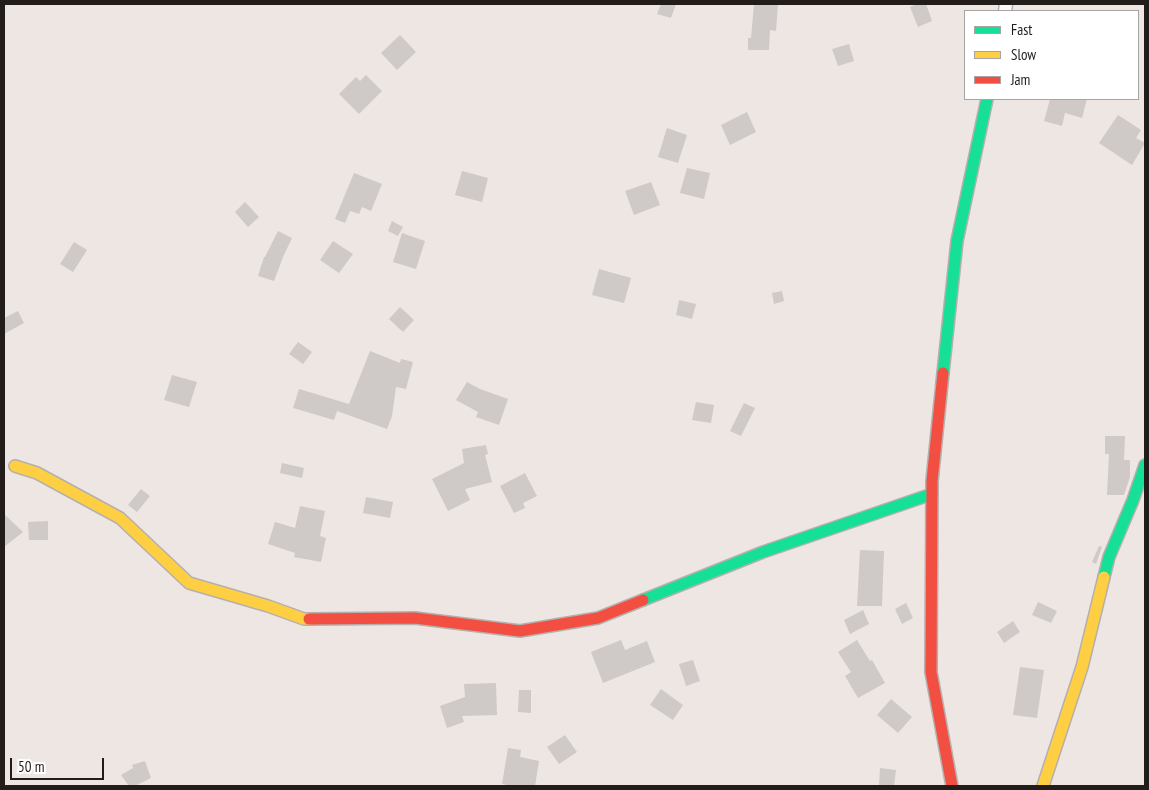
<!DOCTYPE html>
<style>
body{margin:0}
#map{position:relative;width:1149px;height:790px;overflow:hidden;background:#eee6e3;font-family:"PT Sans Narrow",sans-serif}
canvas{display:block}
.frame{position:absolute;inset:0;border:5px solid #221d1b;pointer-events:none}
.legend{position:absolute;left:964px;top:10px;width:175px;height:90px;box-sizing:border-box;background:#fff;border:1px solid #a7a5a4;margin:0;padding:6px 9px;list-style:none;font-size:15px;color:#221d1b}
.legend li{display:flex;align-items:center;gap:10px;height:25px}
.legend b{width:25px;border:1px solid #a7a5a4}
.scale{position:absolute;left:10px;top:758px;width:94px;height:22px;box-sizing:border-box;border:2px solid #221d1b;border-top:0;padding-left:6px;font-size:15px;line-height:18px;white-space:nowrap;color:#221d1b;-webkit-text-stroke:4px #fff;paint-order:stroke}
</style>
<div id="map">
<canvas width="1149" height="790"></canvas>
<div class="frame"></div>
<ul class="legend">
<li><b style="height:6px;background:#16e098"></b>Fast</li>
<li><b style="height:6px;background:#ffcf43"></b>Slow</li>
<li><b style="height:6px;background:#f24e42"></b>Jam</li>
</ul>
<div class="scale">50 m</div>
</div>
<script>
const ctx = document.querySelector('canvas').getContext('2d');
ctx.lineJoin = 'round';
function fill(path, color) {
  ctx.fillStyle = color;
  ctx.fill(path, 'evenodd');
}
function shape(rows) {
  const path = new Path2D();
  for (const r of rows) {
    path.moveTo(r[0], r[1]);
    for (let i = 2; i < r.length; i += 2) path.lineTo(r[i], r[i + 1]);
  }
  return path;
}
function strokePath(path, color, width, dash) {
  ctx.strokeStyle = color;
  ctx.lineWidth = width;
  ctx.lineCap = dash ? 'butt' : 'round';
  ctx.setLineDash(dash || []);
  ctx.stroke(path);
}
fill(shape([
 [661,4,676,4,671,18,657,14],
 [754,4,778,4,776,31,770,30,769,50,748,50,748,38,751,38],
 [917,4,926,4,932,21,918,27,910,7],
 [400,35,416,52,397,70,381,53],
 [849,44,854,61,838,66,832,49],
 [366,75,382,91,359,114,339,94,356,77,360,81],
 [1050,99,1087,99,1082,118,1065,113,1062,126,1044,121],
 [747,112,756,132,730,145,721,125],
 [1118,115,1141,130,1136,138,1145,143,1132,165,1099,143],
 [667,128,687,135,678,163,658,157],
 [687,168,710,173,704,199,680,193],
 [462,171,488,178,482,202,455,195],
 [354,173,382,184,371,211,362,207,359,214,350,211,345,223,335,219],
 [651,182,660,205,634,215,625,191],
 [245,202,259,217,248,227,235,212],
 [392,221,403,227,398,236,388,231],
 [278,231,292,238,283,257,274,281,258,276,264,257,265,257],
 [402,233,425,241,416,269,393,262],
 [333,241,353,254,339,273,320,260],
 [74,242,87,250,73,272,60,264],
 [599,269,631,278,624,303,592,295],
 [782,291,784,301,774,304,772,293],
 [679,300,696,304,692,319,676,315],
 [400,307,414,320,403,332,389,319],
 [18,311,24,323,4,334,4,318],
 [298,342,312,352,303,364,289,354],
 [370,351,400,363,401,359,413,362,406,389,396,387,392,416,387,429,337,411,334,420,293,408,299,389,349,404],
 [172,375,197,382,189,407,164,400],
 [467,382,480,389,508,399,499,425,476,417,478,412,456,400],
 [696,402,714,405,711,423,692,420],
 [744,403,755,408,741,436,730,431],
 [1105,436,1125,436,1124,460,1130,460,1130,477,1124,495,1107,495,1109,454,1105,454],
 [486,445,488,454,485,455,492,482,465,489,470,500,448,511,432,479,464,463,462,449],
 [282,463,304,468,302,478,280,473],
 [525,473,537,496,523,503,525,508,514,513,500,486],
 [141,489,150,496,137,512,128,505],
 [366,497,393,502,390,518,363,513],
 [300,506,325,511,320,536,326,538,321,562,294,557,295,553,268,544,275,522,295,528],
 [4,514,23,532,4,547],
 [48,521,48,540,29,540,28,522],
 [1099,546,1102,547,1096,564,1092,562],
 [860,550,884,551,882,606,857,606],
 [1038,602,1057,611,1051,623,1032,615],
 [906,603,913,618,902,624,895,609],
 [863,610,869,624,850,634,844,620],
 [1013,621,1020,632,1004,643,997,632],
 [621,640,625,650,647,641,655,662,603,683,591,652],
 [857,640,870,661,872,660,885,683,858,698,845,676,851,672,838,652],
 [693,660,700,681,686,686,679,664],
 [1020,667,1044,670,1037,718,1013,715],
 [496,683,497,715,462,716,464,722,447,728,440,706,465,697,464,684],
 [661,689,683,705,673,720,650,705],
 [519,690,531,690,531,713,518,712],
 [891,699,912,717,898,733,877,715],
 [565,735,577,752,559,764,547,747],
 [508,748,521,750,520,757,539,761,535,786,512,786,502,784],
 [145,761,151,778,135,786,129,786,121,775,133,768,132,765],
 [880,768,896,770,894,786,879,786]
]), '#cfc9c7');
const street = shape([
 [1005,11,1006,4]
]);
const fast = shape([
 [943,373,957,241,987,99],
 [1104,577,1109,557,1133,500,1145,465],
 [643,600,763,552,932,494]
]);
const slow = shape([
 [15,466,37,473,120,518,189,583,268,606,304,619,309,619],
 [1043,786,1082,667,1104,577]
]);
const jam = shape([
 [943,373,932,481,931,672,952,786],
 [309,619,415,618,520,631,598,618,643,600]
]);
strokePath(street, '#b5b0ad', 15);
strokePath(fast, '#b5b0ad', 14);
strokePath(slow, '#b5b0ad', 14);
strokePath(jam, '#b5b0ad', 14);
strokePath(street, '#fcfbfb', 12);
strokePath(fast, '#16e098', 11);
strokePath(slow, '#ffcf43', 11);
strokePath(jam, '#f24e42', 11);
</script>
